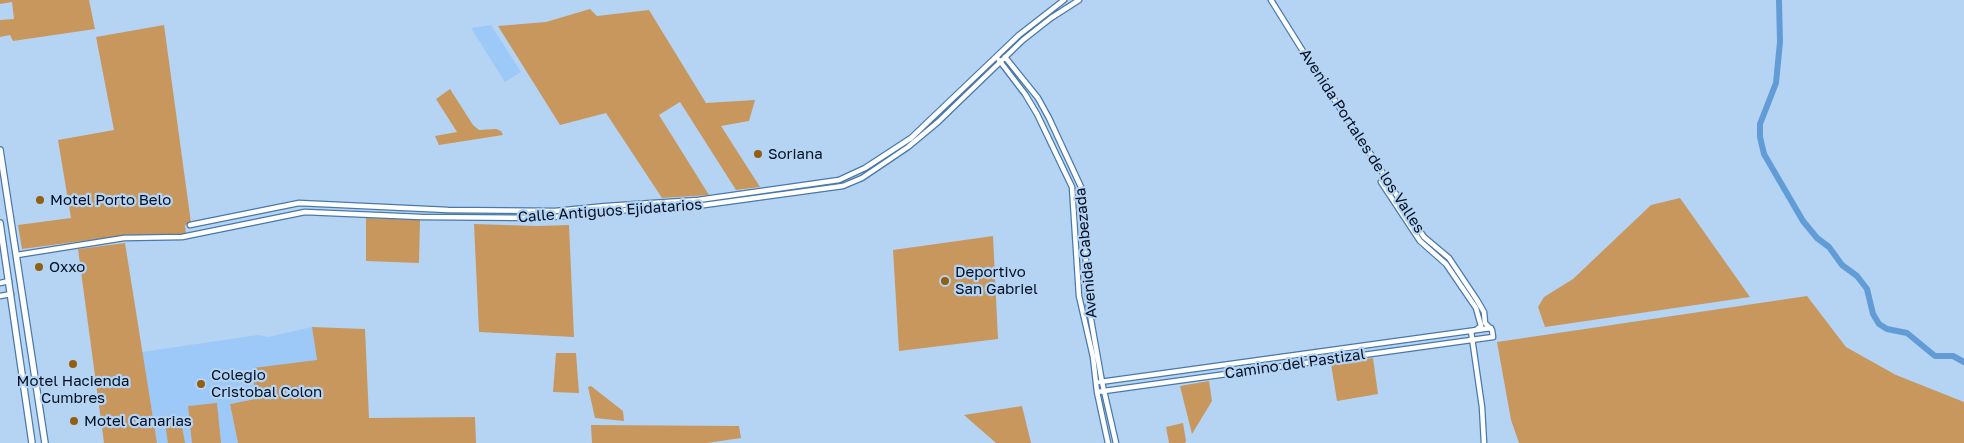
<!DOCTYPE html>
<style>
body{margin:0}
canvas{display:block;background:#b5d4f4}
</style>
<canvas width="1964" height="443"></canvas>
<script>
const ctx = document.querySelector('canvas').getContext('2d');
ctx.lineJoin = 'round';
function fill(path, color) {
  ctx.fillStyle = color;
  ctx.fill(path, 'evenodd');
}
function shape(rows) {
  const path = new Path2D();
  for (const r of rows) {
    path.moveTo(r[0], r[1]);
    for (let i = 2; i < r.length; i += 2) path.lineTo(r[i], r[i + 1]);
  }
  return path;
}
function strokePath(path, color, width, dash) {
  ctx.strokeStyle = color;
  ctx.lineWidth = width;
  ctx.lineCap = dash ? 'butt' : 'round';
  ctx.setLineDash(dash || []);
  ctx.stroke(path);
}
function drawText(font, color, halo, rows, align = 'center') {
  ctx.font = font + ' "Golos Text",sans-serif';
  ctx.lineWidth = 4.5;
  ctx.setLineDash([]);
  ctx.textBaseline = 'middle';
  ctx.strokeStyle = halo;
  ctx.fillStyle = color;
  for (const [text, x, y, turn = 0] of rows) {
    ctx.save();
    ctx.translate(x, y);
    ctx.rotate((+turn || 0) * Math.PI / 180);
    ctx.textAlign = isNaN(turn) ? turn : align;
    if (halo) ctx.strokeText(text, 0, 0);
    ctx.fillText(text, 0, 0);
    ctx.restore();
  }
}
fill(shape([
 [491,25,521,72,505,82,471,28],
 [312,327,317,360,255,399,230,404,238,443,157,443,142,352,258,335,268,337]
]), '#9cc9f8');
fill(shape([
 [0,0,89,0,95,29,13,41,10,35,0,37,0,20,14,19,12,2,0,4],
 [590,9,597,16,649,10,706,103,755,100,749,121,721,126,760,187,736,190,680,102,659,115,709,195,662,198,606,113,560,125,498,26,546,22],
 [164,25,191,223,185,225,186,234,128,235,22,249,18,225,71,218,58,140,114,130,96,37],
 [450,89,473,125,479,130,496,129,501,131,503,135,439,145,435,136,457,132,436,99],
 [1680,198,1750,297,1545,327,1538,307,1544,297,1573,279,1651,205],
 [366,218,420,220,419,263,366,261],
 [474,224,537,226,569,225,574,337,479,332],
 [993,236,998,339,899,351,893,250],
 [125,243,157,443,104,443,78,249],
 [1807,296,1846,347,1896,375,1964,402,1964,443,1519,443,1511,420,1497,342],
 [312,327,365,329,369,418,475,417,476,443,238,443,230,404,255,399,253,368,317,360],
 [556,353,576,353,579,393,553,392],
 [1373,358,1378,394,1337,401,1331,364],
 [1209,381,1212,401,1192,434,1180,386],
 [591,386,623,411,624,421,595,418,588,387],
 [217,403,221,443,192,443,188,406],
 [1022,406,1031,443,996,443,964,415],
 [181,421,185,443,168,443,165,424],
 [1183,423,1186,441,1185,443,1169,443,1166,427],
 [591,425,739,426,741,438,707,443,592,443]
]), '#c7975e');
strokePath(shape([
 [1779,0,1780,42,1776,83,1760,124,1760,137,1764,154,1803,221,1817,238,1829,247,1842,265,1857,276,1867,289,1873,314,1879,324,1887,329,1907,333,1935,356,1953,356,1964,362]
]), '#629cd6', 6);
const tertiary = shape([
 [1005,57,1038,98,1049,118,1081,187,1089,308,1102,382,1116,443],
 [999,60,1025,94,1037,114,1072,187,1079,296,1093,357,1097,392,1108,443],
 [1381,182,1420,241,1446,264,1476,308,1481,326,1476,330],
 [190,225,299,203,448,210,555,211,606,206,698,200,839,180,865,168,911,138,1019,35,1064,0],
 [17,255,124,238,182,237,305,212,421,217,544,218,613,211,697,206,843,186,862,178,908,147,938,122,1023,40,1051,18,1079,0],
 [0,283,9,281],
 [0,296,11,294],
 [1471,331,1482,407,1484,443],
 [1100,382,1491,328],
 [1097,392,1493,337,1492,330,1485,323,1484,312,1477,300,1449,258,1424,237,1411,218,1374,159,1316,72,1271,0]
]);
const primary = shape([
 [0,150,45,443],
 [0,223,32,443]
]);
strokePath(tertiary, '#4979aa', 7);
strokePath(primary, '#4979aa', 8);
strokePath(tertiary, '#fff', 4.5);
strokePath(primary, '#fff', 5.5);
for (const [x, y, r, color] of [
 [758,154,5,"#925e11"],
 [40,200,5,"#925e11"],
 [39,267,5,"#925e11"],
 [945,281,5,"#925e11"],
 [73,364,5,"#925e11"],
 [201,384,5,"#925e11"],
 [74,421,5,"#925e11"]
]) {
  const dot = new Path2D();
  dot.arc(x, y, r, 0, 2 * Math.PI);
  ctx.fillStyle = color;
  ctx.fill(dot);
  strokePath(dot, '#b5d4f4', 2);
}
drawText('15px', '#000e20', '#b5d4f4', [
 ["Avenida Portales de los Valles",1362,141,57],
 ["Calle Antiguos Ejidatarios",610,211,-4],
 ["Avenida Cabezada",1086,253,-95],
 ["Camino del Pastizal",1295,364,-8]
]);
drawText('15px', '#000e20', '#b5d4f4', [
 ["Soriana",768,154],
 ["Motel Porto Belo",50,200],
 ["Oxxo",49,267],
 ["Deportivo",955,272],
 ["San Gabriel",955,289],
 ["Colegio",211,375],
 ["Cristobal Colon",211,392],
 ["Motel Hacienda",73,381,"center"],
 ["Cumbres",73,398,"center"],
 ["Motel Canarias",84,421]
], 'left');
</script>
